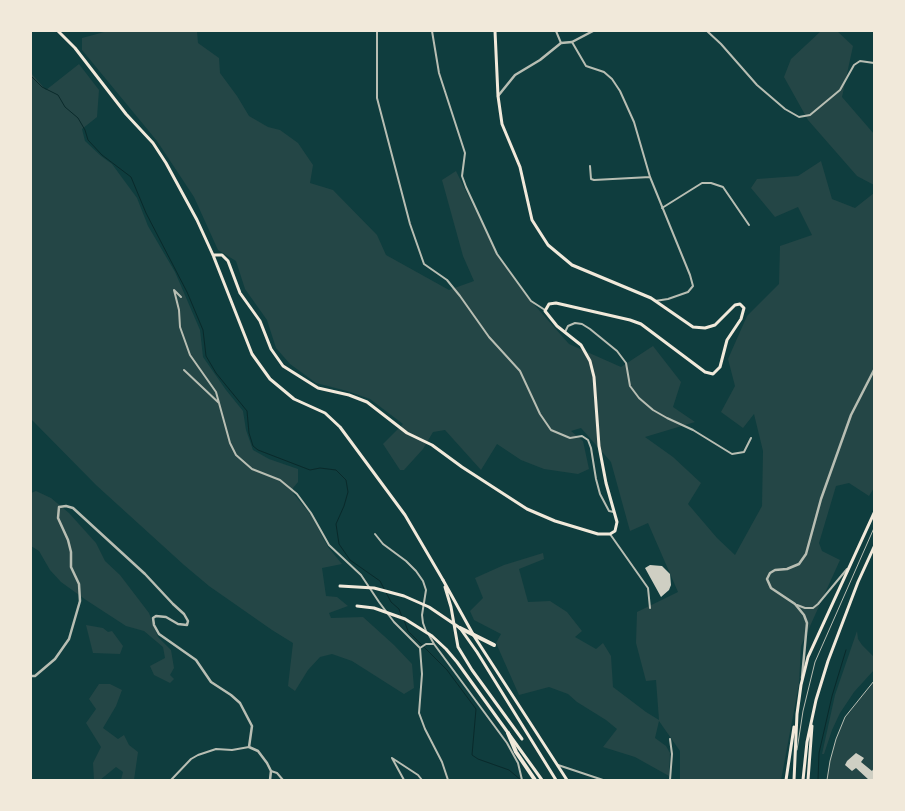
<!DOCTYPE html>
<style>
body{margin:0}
#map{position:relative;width:905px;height:811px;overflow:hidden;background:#0f3d3e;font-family:Merriweather,serif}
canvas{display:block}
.frame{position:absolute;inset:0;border:32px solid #f1e9da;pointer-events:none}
</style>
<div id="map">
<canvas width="905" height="811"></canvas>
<div class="frame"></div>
</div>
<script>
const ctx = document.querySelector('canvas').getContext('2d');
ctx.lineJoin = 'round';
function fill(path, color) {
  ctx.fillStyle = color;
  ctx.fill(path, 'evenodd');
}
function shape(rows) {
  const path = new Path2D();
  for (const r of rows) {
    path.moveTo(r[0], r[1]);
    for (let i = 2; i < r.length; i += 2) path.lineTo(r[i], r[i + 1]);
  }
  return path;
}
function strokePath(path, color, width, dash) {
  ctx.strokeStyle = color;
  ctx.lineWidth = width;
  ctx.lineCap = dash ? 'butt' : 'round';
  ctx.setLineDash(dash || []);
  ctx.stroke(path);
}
fill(shape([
 [108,31,197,31,198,43,219,58,220,73,237,96,249,116,268,127,280,130,298,143,313,165,310,183,333,190,377,235,386,255,449,290,474,281,463,256,442,180,456,171,497,254,531,301,569,344,621,367,653,346,681,382,673,407,695,422,645,437,673,457,701,483,688,504,717,538,735,555,762,506,763,451,754,414,743,428,721,412,735,386,728,359,747,316,779,284,780,246,812,235,798,207,775,217,751,188,757,179,798,176,821,161,832,199,855,208,874,193,874,488,869,496,849,483,836,486,819,543,822,551,840,560,801,646,799,684,781,780,680,780,680,751,659,721,655,738,666,746,670,753,669,776,635,757,603,747,617,729,606,720,577,702,568,694,549,687,519,695,496,643,501,634,474,620,470,611,483,598,475,578,504,565,543,553,544,559,519,569,528,602,550,601,567,612,582,631,575,637,596,649,603,643,611,656,613,687,646,712,659,720,656,680,646,681,636,643,637,612,678,592,648,523,630,531,611,462,581,428,571,431,583,441,589,469,578,474,544,469,521,460,497,444,481,470,445,430,433,432,423,449,404,470,400,470,383,444,403,424,370,399,347,391,316,383,290,364,276,348,267,320,245,289,236,261,218,250,194,197,157,141,82,50,82,38],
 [821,31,837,31,853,46,842,97,874,134,874,185,857,176,808,120,784,77,791,59],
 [79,64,99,90,97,117,82,129,85,141,101,156,112,164,137,198,148,226,175,272,200,330,203,357,226,390,243,411,246,430,253,450,269,459,298,469,298,482,293,488,293,493,311,515,328,547,342,564,322,568,326,596,337,597,348,606,329,613,331,618,363,617,394,645,412,664,414,688,404,694,352,661,332,654,320,657,308,670,295,691,288,686,293,643,272,630,209,586,184,565,96,485,31,419,31,73,46,90],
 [36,491,51,498,69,513,96,543,105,561,120,575,149,613,158,637,171,650,174,668,170,675,174,679,170,683,154,675,150,666,165,658,163,647,144,631,126,626,86,600,61,582,50,570,39,551,31,546,31,493],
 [86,625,103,628,108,632,112,631,123,646,120,654,93,653],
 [857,631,858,639,862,645,874,657,874,670,854,692,840,713,832,730,824,754,822,754,835,695],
 [874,681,874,780,827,780,830,761,836,739,845,717],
 [99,684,110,684,122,690,116,706,103,728,118,739,124,735,129,745,138,752,134,780,121,780,123,772,116,767,100,780,94,780,93,763,101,747,86,723,96,709,89,699]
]), '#244646');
strokePath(shape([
 [31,76,42,87,58,95,65,107,78,118,85,130,88,140,102,155,131,177,146,213,187,292,203,330,206,356,216,373,247,411,249,433,253,446,258,450,310,470,320,468,336,470,346,480,348,492,344,506,336,524,339,544,350,560,380,581,391,602,399,609,402,617],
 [404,620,408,631,447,670,476,709,472,755,478,759,509,770,521,780],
 [818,780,819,753,832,696,846,650]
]), '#0a2a2b', 1);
fill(shape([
 [650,565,662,566,670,574,671,585,669,590,661,597,645,568],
 [856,753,864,758,861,762,872,771,874,768,874,780,869,780,856,768,852,771,845,765,847,761]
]), '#cfcfc3');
strokePath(shape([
 [797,750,803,711,815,662,874,528],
 [827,780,830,761,836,739,845,717,874,681]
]), '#b8beb3', 1);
strokePath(shape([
 [377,31,377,98,410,224,424,264,447,280,460,296,489,337,520,371,540,414,551,430,570,438,582,436,588,440,591,448,596,479,600,494,609,511,614,512],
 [432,31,439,73,465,153,462,176,466,187,497,254,531,301,545,310],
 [556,31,561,43],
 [707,31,721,44,757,85,785,109,799,117,810,115,840,90,854,65,860,61,874,63],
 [572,42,586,66,604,72,612,79,620,91,634,122,650,177,690,275,693,286,688,292,668,299,655,301],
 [590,166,591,179,594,180,650,177],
 [662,208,702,183,711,183,723,187,749,225],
 [181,297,174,290,179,310,180,327,190,355,216,392,230,443,236,455,252,469,280,480,297,494,311,513,329,545,361,575,379,602,394,622,420,648,422,674,419,713,425,729,442,762,448,780],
 [565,332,568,326,575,323,582,324,590,329,617,351,626,363,630,386,639,398,653,410,667,418,693,430,732,454,744,452,751,438],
 [184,370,219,403],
 [375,534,383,544,406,561,416,571,423,581,426,590,422,615,423,623,426,631],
 [610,534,648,588,650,608],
 [797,605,805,608,813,608,818,604,847,569],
 [434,644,507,743,518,763,522,780],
 [420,648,426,644,434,644,429,635],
 [558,765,603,780],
 [271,771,277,773,283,780],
 [171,780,191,759,198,755,216,749,232,750,249,747],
 [404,780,392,758,418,775,422,780],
 [670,780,672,754,670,739]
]), '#b8beb3', 2);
strokePath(shape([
 [498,96,515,75,540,60,561,43,572,42,593,31],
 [31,676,35,676,55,659,69,639,80,601,79,584,71,567,71,552,68,540,58,518,59,507,66,506,73,508,145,574,173,604,184,614,188,621,187,625,178,624,166,617,156,616,153,618,154,625,159,634,196,660,211,682,231,695,240,703,252,726,249,747,258,751,267,763,271,771,270,780],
 [802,678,807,623,804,615,795,604,771,588,767,579,770,573,775,570,787,569,799,564,806,554,821,499,851,415,874,370]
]), '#b8beb3', 2.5);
strokePath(shape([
 [58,31,75,48,126,114,153,143,166,163,197,220,213,255,252,354,270,379,294,399,325,413,340,427,405,515,443,580],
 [213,255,222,255,228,261,240,293,260,321,271,349,283,366,318,388,349,395,367,402,407,433,432,445,462,467,527,509,555,521,598,534,610,534,615,531,617,522,606,483,599,446,594,377,590,361,581,345,557,326,545,311,549,304,556,303,630,320,641,324,705,372,713,374,720,367,727,340,741,319,744,308,740,304,735,305,715,325,705,328,693,327,651,298,572,265,548,245,532,220,520,167,502,124,498,96,495,31]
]), '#f1e9da', 3);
strokePath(shape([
 [443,580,474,636,567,780],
 [340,586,374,588,404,596,429,607,460,628,477,652,556,780],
 [445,587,451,607,458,647,472,670,522,739],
 [357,606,374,608,405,619,432,636,446,649,457,662,542,780],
 [786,780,794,727],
 [794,780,797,714,801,685,808,657,874,513],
 [803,780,807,742,816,700,828,661,858,582,874,547],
 [808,780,812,726]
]), '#f1e9da', 3);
strokePath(shape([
 [460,628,494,645],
 [508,733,516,752,535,780]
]), '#f1e9da', 4);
</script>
